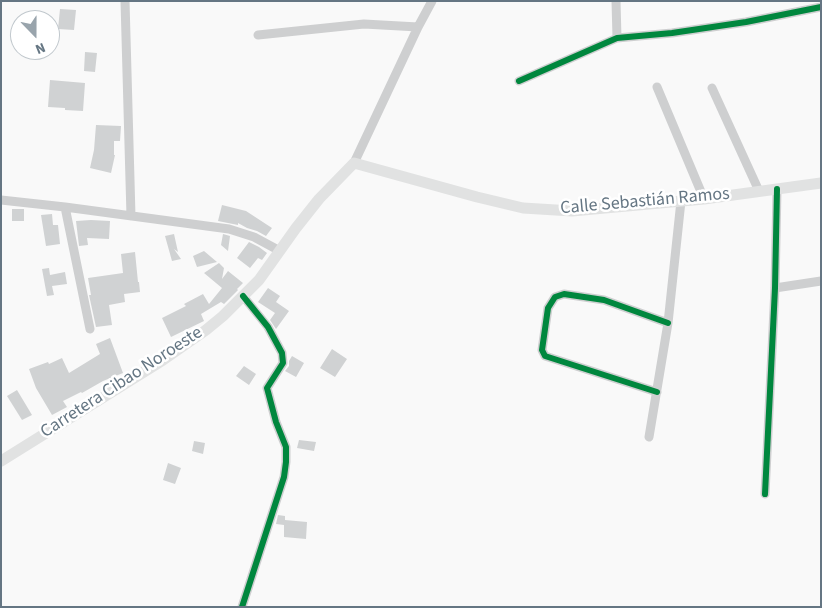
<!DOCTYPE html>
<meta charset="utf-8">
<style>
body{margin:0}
#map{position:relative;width:822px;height:608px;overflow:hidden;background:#f9f9f9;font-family:"Source Sans 3",sans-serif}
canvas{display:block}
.frame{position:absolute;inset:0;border:2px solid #657683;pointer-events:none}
.north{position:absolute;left:10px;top:10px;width:50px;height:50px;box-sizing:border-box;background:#fff;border:1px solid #c1c8cd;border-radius:50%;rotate:158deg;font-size:14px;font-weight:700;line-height:20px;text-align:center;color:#657683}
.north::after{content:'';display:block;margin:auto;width:18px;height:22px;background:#99a4ac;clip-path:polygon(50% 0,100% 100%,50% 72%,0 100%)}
</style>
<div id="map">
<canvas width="822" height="608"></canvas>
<div class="frame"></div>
<div class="north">N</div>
</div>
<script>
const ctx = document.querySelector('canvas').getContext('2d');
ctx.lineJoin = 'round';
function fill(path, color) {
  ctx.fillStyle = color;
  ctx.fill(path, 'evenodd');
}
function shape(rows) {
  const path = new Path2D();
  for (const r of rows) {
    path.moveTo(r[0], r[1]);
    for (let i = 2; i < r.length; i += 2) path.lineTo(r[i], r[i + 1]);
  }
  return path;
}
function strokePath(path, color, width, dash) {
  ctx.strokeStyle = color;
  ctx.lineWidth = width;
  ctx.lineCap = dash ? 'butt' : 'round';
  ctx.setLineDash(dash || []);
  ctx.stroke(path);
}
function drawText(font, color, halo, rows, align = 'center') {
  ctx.font = font + ' "Source Sans 3",sans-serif';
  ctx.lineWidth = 5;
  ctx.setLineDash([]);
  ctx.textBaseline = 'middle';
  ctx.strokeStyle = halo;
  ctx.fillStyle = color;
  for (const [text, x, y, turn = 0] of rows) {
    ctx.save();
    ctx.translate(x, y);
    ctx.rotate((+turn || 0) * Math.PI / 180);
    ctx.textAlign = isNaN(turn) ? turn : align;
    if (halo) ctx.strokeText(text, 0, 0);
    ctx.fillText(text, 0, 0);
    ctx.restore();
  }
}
fill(shape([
 [60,9,76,10,74,30,58,29],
 [28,12,42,12,42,20,28,20],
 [85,52,97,53,95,72,84,71],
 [50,80,85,83,83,111,65,110,65,108,48,107],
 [96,125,121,126,120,141,114,141,114,155,115,155,111,173,90,168,94,150],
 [222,205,246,211,272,228,266,236,257,231,247,228,238,223,238,225,218,221],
 [12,209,24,209,24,221,12,221],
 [52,214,53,225,58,225,60,244,46,246,41,215],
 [91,220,110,221,109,239,87,238,88,245,79,246,76,221],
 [174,234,178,252,174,249,181,259,172,261,165,236],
 [223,234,230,236,228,251,221,245],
 [249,242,259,247,267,253,262,260,258,258,250,268,237,258],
 [204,251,217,262,197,267,193,256],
 [135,252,138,282,139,282,140,292,124,294,125,302,109,305,112,325,96,327,89,295,91,295,88,278,123,273,121,254],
 [219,263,224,268,222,279,228,271,243,283,237,289,238,290,224,304,221,302,201,314,204,321,171,337,162,318,186,306,184,304,203,294,209,304,222,288,204,273],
 [49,268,50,275,65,272,67,284,52,286,54,295,47,296,42,269],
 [268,288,280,296,276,302,289,311,276,329,270,320,275,313,258,302],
 [110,338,123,373,103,381,82,393,81,392,63,401,67,407,52,415,36,388,29,369,48,362,49,364,62,358,69,373,100,354,96,344],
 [332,349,347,359,335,377,320,368],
 [292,356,304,363,296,377,285,371,289,366,289,361],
 [244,366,256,374,249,385,236,376],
 [17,390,32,415,22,420,7,396],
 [299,440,316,442,314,451,297,448],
 [194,441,205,443,203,454,192,451],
 [168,463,181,468,175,484,163,480],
 [278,515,285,516,285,520,307,522,306,539,284,537,284,525,276,524]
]), '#d0d2d3');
strokePath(shape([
 [125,1,131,216],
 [616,1,617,38],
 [258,35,364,24,418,27],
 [519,81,617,38,672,33,746,22,821,7],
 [657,87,704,199],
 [712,88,759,191],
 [354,163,418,27,432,1],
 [1,200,65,207,229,229,254,237,280,251],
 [65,207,90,329],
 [775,288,821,281],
 [657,392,545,356,542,350,548,308,555,297,564,294,604,300,668,323],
 [649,437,668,323,681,201],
 [765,494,775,288,777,189],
 [242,607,284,477,286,462,286,447,276,422,267,388,283,363,282,353,268,327,243,296]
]), '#cecfd0', 9);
strokePath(shape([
 [1,461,163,360,206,330,223,316,259,280,296,228,319,199,354,163,477,197,523,208,572,211,704,199,821,183]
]), '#e1e2e2', 11);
strokePath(shape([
 [519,81,617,38,672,33,746,22,821,7],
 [657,392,545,356,542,350,548,308,555,297,564,294,604,300,668,323],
 [765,494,775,288,777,189],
 [242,607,284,477,286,462,286,447,276,422,267,388,283,363,282,353,268,327,243,296]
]), '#00873e', 6);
drawText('18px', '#657683', '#fff', [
 ["Calle Sebastián Ramos",645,202,-5],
 ["Carretera Cibao Noroeste",122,383,-33]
]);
</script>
